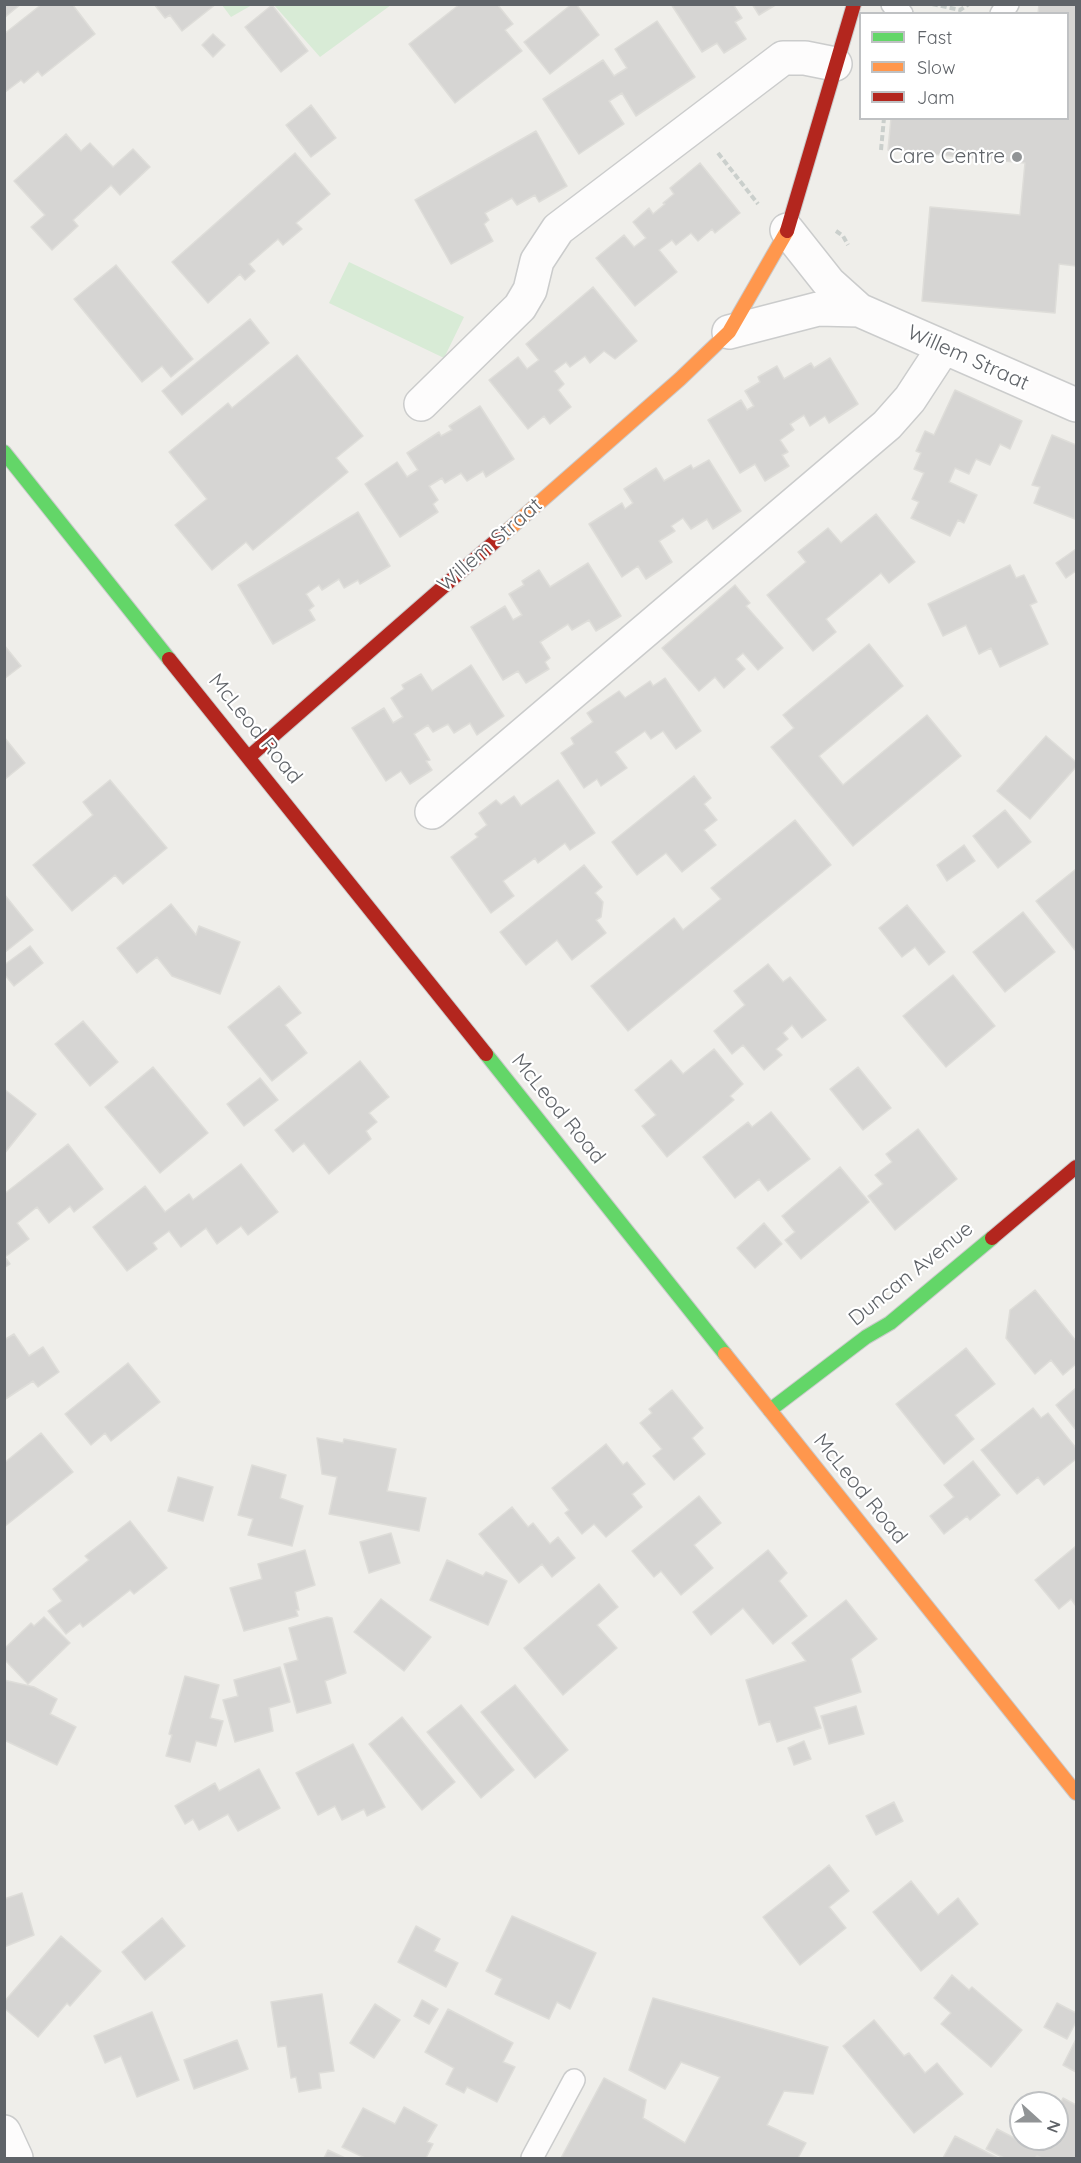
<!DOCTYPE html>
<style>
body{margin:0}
#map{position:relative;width:1081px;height:2163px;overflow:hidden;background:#efeeea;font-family:Quicksand,sans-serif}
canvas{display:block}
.frame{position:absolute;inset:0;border:6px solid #5f6368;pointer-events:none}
.legend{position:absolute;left:859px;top:12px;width:210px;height:108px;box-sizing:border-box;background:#fff;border:2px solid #bfc1c3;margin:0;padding:8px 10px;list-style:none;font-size:18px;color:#5f6368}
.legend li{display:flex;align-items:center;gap:12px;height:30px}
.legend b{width:30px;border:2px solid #bfc1c3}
.north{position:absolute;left:1009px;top:2091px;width:60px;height:60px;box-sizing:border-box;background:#fff;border:2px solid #bfc1c3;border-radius:50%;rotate:111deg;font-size:16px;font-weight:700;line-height:24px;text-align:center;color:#5f6368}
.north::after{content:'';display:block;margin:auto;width:21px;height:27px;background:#919496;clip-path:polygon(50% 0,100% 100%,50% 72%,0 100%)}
</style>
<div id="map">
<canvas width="1081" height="2163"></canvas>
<div class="frame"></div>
<ul class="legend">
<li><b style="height:8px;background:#63d668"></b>Fast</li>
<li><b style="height:8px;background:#ff974d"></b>Slow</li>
<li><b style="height:8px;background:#b3261e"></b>Jam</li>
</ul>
<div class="north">N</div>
</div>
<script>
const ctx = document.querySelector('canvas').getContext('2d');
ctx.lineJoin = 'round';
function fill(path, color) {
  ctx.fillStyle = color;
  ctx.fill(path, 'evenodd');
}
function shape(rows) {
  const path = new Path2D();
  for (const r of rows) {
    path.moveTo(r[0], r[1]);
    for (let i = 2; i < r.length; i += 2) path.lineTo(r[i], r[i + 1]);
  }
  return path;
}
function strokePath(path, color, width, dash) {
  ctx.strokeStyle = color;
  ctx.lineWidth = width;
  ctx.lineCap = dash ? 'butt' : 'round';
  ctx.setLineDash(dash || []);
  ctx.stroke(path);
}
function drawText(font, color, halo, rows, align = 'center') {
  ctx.font = font + ' Quicksand,sans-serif';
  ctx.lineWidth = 4.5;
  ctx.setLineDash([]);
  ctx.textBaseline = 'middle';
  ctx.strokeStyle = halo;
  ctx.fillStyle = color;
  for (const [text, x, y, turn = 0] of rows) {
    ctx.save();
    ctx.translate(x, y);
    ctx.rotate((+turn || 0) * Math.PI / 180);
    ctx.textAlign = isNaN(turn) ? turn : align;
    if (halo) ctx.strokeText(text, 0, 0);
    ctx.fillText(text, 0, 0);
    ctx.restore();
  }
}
fill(shape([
 [222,5,252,5,231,17],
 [274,5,391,5,320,57],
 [349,262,464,317,444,358,329,303]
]), '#d8ebd6');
const building = shape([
 [4,4,21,4,4,18,4,4],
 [42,4,72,4,95,34,42,76,38,71,24,83,21,80,4,93,4,34,42,4],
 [154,4,216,4,182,31,170,15,165,18,154,4],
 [460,4,497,4,513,24,505,30,522,51,455,103,409,44,460,4],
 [572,4,576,4,599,35,550,74,524,42,572,4],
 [671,4,733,4,742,18,735,22,746,39,724,53,717,43,702,52,671,4],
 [752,4,777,4,759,15,752,4],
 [1039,4,1076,4,1076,266,1059,264,1055,313,922,301,930,207,1020,215,1025,163,888,150,891,118,1068,118,1068,14,1038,14,1039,4],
 [272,5,308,51,281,72,245,27,272,5],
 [657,21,695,77,636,116,622,93,609,101,624,124,579,154,543,99,603,60,614,76,627,68,615,49,657,21],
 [213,34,225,45,213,57,202,45,213,34],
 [311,105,336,138,311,157,286,125,311,105],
 [536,131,567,186,539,202,535,195,517,205,512,198,485,213,489,220,484,224,493,241,451,264,415,200,536,131],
 [66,134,81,151,90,143,113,167,133,149,150,167,120,195,111,185,73,220,78,226,52,250,31,227,45,215,14,181,66,134],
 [295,153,330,194,296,223,302,229,283,245,278,239,249,264,255,271,245,280,240,274,208,303,172,262,295,153],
 [700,163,740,213,715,233,712,229,698,241,691,233,676,245,672,240,659,250,677,272,635,306,596,258,624,235,634,247,646,238,633,222,649,208,653,214,665,204,663,203,674,194,670,188,700,163],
 [116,265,193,359,171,377,162,366,142,382,74,299,116,265],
 [593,287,637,341,615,359,604,351,590,363,585,356,570,367,566,362,554,371,564,384,558,390,571,407,550,424,544,416,528,429,489,380,518,357,527,369,539,360,526,344,593,287],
 [250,319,269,343,182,415,162,391,250,319],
 [297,355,363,436,336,458,348,472,253,550,246,542,212,570,175,525,207,499,169,452,228,403,232,408,297,355],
 [830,358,858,404,829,423,825,416,810,426,804,415,790,424,794,430,780,440,788,452,782,455,789,466,765,481,755,464,740,473,708,420,741,400,747,410,754,406,745,391,760,382,758,377,777,366,784,379,811,363,814,368,830,358],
 [955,390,1022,421,1010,449,1000,444,990,465,976,459,969,474,955,468,949,482,977,495,964,523,958,520,950,536,911,518,919,502,912,499,924,473,914,469,921,453,916,451,925,431,934,435,955,390],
 [480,406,514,459,486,477,483,471,467,481,461,473,445,483,442,478,429,486,438,500,433,504,438,512,400,537,365,484,397,462,407,477,418,470,407,453,439,432,441,436,452,430,449,426,480,406],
 [1052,435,1076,445,1075,519,1034,503,1040,487,1032,485,1052,435],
 [709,460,741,511,713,529,707,519,691,529,683,518,671,526,675,531,659,541,672,562,646,579,638,566,622,577,589,524,622,503,625,509,633,503,624,489,656,468,664,481,691,465,693,469,709,460],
 [358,512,390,566,360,584,358,580,344,588,339,579,322,590,319,585,306,594,314,606,309,610,315,620,273,644,238,585,358,512],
 [876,514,915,562,889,583,881,573,826,619,836,632,813,651,767,595,806,562,798,552,828,528,841,543,876,514],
 [1076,549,1076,571,1066,578,1056,563,1076,549],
 [588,563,621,616,596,631,589,620,572,630,568,624,540,642,550,658,545,662,549,669,526,683,518,671,503,680,471,627,505,606,513,620,522,615,509,594,524,585,522,581,539,570,550,587,588,563],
 [1010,565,1016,578,1024,575,1037,602,1030,605,1048,644,1000,667,991,648,979,654,966,625,943,636,928,604,1010,565],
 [735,585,750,603,746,606,783,648,758,670,743,653,736,659,745,669,724,688,715,677,699,691,662,648,735,585],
 [869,644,903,686,819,756,843,785,927,715,961,756,853,846,771,747,794,728,783,715,869,644],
 [4,645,21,666,4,679,4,645],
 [471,665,504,716,477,735,470,723,454,733,448,724,433,732,428,725,414,734,430,760,426,761,432,770,410,784,401,771,386,781,352,728,384,708,393,723,403,717,391,698,404,689,402,685,421,674,432,691,471,665],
 [665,678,701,731,676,749,663,731,651,739,645,731,615,752,627,768,601,786,597,779,584,788,561,753,574,744,571,738,593,722,587,713,619,691,625,698,650,681,653,686,665,678],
 [1046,736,1076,762,1076,767,1030,819,997,791,1046,736],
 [4,737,25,763,4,780,4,737],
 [694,776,711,798,704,804,717,820,704,830,716,845,682,872,666,853,637,875,612,842,694,776],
 [110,780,167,848,123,884,115,875,72,911,33,865,93,815,83,802,110,780],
 [558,780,595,833,570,850,565,843,538,863,535,858,503,881,514,896,491,913,451,857,478,837,475,834,487,825,479,813,496,800,501,805,514,796,521,806,558,780],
 [1005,810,1031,842,998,868,973,836,1005,810],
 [795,820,831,865,628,1031,591,986,674,918,683,930,721,899,711,888,795,820],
 [964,845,975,861,947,881,937,865,964,845],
 [584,865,602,887,595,893,603,902,601,917,596,920,606,933,572,960,557,940,526,965,500,932,584,865],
 [1076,869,1076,948,1075,950,1036,901,1076,869],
 [4,894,33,930,4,953,4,894],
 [171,904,196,935,199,926,240,942,220,994,172,976,157,957,137,973,117,948,171,904],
 [907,905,945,952,929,965,915,947,902,957,879,928,907,905],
 [1023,912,1055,952,1005,992,973,952,1023,912],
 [30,946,43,963,14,986,4,974,4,965,30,946],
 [768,964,783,982,790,977,826,1020,802,1038,792,1025,783,1033,788,1039,776,1049,782,1055,764,1070,743,1045,732,1054,714,1031,745,1005,734,991,768,964],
 [953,975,995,1026,946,1067,903,1016,953,975],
 [279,986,301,1013,285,1025,307,1053,272,1081,228,1027,279,986],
 [83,1021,118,1062,90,1086,55,1044,83,1021],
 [714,1049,743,1084,730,1096,734,1100,667,1157,642,1126,656,1115,635,1090,671,1060,683,1074,714,1049],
 [360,1061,389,1097,369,1113,377,1122,366,1131,371,1139,329,1174,304,1143,293,1152,275,1130,360,1061],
 [153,1067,208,1133,160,1173,105,1107,153,1067],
 [858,1067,891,1108,863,1130,830,1089,858,1067],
 [260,1078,278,1100,244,1126,227,1104,260,1078],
 [4,1089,36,1114,4,1154,4,1089],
 [771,1112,810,1159,768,1191,759,1179,735,1198,703,1157,748,1122,752,1127,771,1112],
 [918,1129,957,1179,895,1230,868,1196,883,1184,875,1175,892,1162,886,1154,918,1129],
 [68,1144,103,1189,74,1212,70,1206,49,1223,37,1207,17,1223,29,1239,5,1257,10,1264,4,1268,4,1194,68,1144],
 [241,1164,278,1212,248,1235,241,1226,217,1244,206,1228,181,1247,169,1231,153,1243,157,1249,127,1271,93,1227,145,1186,165,1212,189,1194,193,1200,241,1164],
 [840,1167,869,1202,801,1259,785,1240,795,1232,782,1216,840,1167],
 [764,1223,782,1244,755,1268,737,1248,764,1223],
 [1035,1290,1076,1341,1076,1364,1063,1375,1051,1360,1035,1374,1006,1338,1010,1310,1035,1290],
 [14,1334,29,1356,43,1347,59,1372,38,1387,33,1381,4,1400,4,1340,14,1334],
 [966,1348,995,1384,955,1415,974,1439,944,1464,896,1404,966,1348],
 [128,1363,160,1402,111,1441,105,1433,91,1445,65,1414,128,1363],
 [1076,1388,1076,1430,1056,1405,1076,1388],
 [672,1390,703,1428,692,1438,705,1454,674,1480,653,1456,662,1449,640,1423,652,1413,649,1409,672,1390],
 [1033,1408,1041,1418,1048,1413,1076,1448,1076,1459,1044,1485,1038,1477,1017,1494,981,1450,1033,1408],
 [41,1433,73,1472,4,1527,4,1463,41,1433],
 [317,1438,343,1443,344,1439,396,1449,387,1491,426,1498,419,1531,329,1514,337,1477,322,1474,317,1438],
 [606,1444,623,1465,627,1462,645,1484,632,1494,642,1507,606,1537,594,1524,582,1534,565,1513,569,1510,552,1488,606,1444],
 [973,1461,1000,1495,970,1520,967,1516,944,1534,930,1516,954,1497,944,1485,973,1461],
 [252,1465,286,1475,280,1498,303,1506,292,1546,248,1535,253,1519,238,1515,252,1465],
 [178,1477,213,1487,203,1521,168,1511,178,1477],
 [699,1496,721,1523,694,1545,713,1568,681,1595,661,1571,654,1577,632,1551,699,1496],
 [512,1507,528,1527,533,1523,550,1544,558,1537,575,1558,552,1577,542,1564,519,1583,479,1534,512,1507],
 [130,1521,167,1568,134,1594,130,1590,83,1627,80,1623,66,1634,48,1611,62,1601,53,1589,89,1560,85,1556,130,1521],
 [391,1533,400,1563,369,1573,360,1542,391,1533],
 [1076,1546,1076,1606,1071,1599,1059,1609,1035,1580,1076,1546],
 [305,1550,315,1585,295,1592,299,1610,296,1610,298,1616,244,1631,230,1588,262,1579,258,1564,305,1550],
 [768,1550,787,1573,779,1581,807,1616,773,1644,743,1608,711,1635,693,1612,768,1550],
 [447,1560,483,1576,486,1572,507,1581,488,1625,430,1600,447,1560],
 [599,1584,618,1607,597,1625,617,1648,563,1695,524,1648,599,1584],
 [381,1599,431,1637,404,1671,354,1632,381,1599],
 [846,1600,877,1639,851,1659,861,1692,814,1707,821,1728,777,1742,770,1721,759,1725,746,1680,806,1661,792,1643,846,1600],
 [44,1617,70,1643,28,1684,4,1659,4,1649,31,1623,34,1626,44,1617],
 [327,1617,332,1618,346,1673,325,1681,331,1703,297,1713,284,1664,298,1660,289,1628,327,1617],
 [280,1667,290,1702,269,1708,273,1731,235,1742,223,1700,238,1696,234,1680,280,1667],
 [185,1676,219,1685,210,1718,223,1721,216,1746,196,1741,190,1762,166,1756,172,1735,169,1734,185,1676],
 [4,1680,34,1687,57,1699,50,1714,76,1727,57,1765,4,1740,4,1680],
 [515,1685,568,1750,535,1778,481,1712,515,1685],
 [461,1705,514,1770,481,1798,427,1732,461,1705],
 [856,1706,864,1734,829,1744,821,1716,856,1706],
 [402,1717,455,1782,422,1810,369,1744,402,1717],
 [804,1741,811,1759,794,1765,788,1748,804,1741],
 [353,1744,385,1807,367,1816,364,1809,342,1820,335,1806,318,1815,296,1773,353,1744],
 [259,1769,280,1808,238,1831,228,1814,199,1830,193,1819,185,1824,175,1806,215,1783,219,1791,259,1769],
 [894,1802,903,1821,876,1835,866,1816,894,1802],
 [829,1865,849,1891,829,1907,846,1928,800,1965,763,1917,829,1865],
 [911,1881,938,1915,958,1898,978,1924,921,1971,873,1912,911,1881],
 [22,1893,34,1935,4,1947,4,1899,22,1893],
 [512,1916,596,1953,570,2009,557,2002,549,2019,495,1994,502,1979,486,1971,512,1916],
 [162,1918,185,1946,145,1980,122,1952,162,1918],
 [416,1926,440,1939,434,1951,458,1963,446,1987,398,1962,416,1926],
 [61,1936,101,1971,70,2006,67,2003,38,2037,4,2008,4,2002,61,1936],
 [952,1975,969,1990,972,1987,1022,2030,991,2067,941,2024,951,2013,934,1998,952,1975],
 [322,1994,334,2071,319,2073,321,2088,299,2092,296,2077,291,2078,286,2046,278,2047,271,2002,322,1994],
 [653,1998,828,2047,813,2094,784,2091,767,2125,806,2143,798,2158,561,2158,604,2078,646,2100,643,2118,685,2143,720,2077,681,2062,665,2089,629,2070,653,1998],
 [422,2000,438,2009,429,2024,414,2016,422,2000],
 [1057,2003,1076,2013,1076,2022,1067,2039,1044,2027,1057,2003],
 [375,2004,400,2020,374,2058,350,2043,375,2004],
 [448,2009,513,2043,503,2062,515,2067,497,2102,467,2087,464,2093,446,2084,454,2068,425,2052,448,2009],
 [152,2012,179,2080,137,2097,121,2056,105,2063,94,2036,152,2012],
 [874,2020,904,2056,909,2053,925,2073,937,2063,963,2094,914,2133,843,2046,874,2020],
 [1076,2039,1076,2072,1063,2065,1076,2039],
 [237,2040,248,2069,194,2089,184,2060,237,2040],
 [1063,2098,1076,2105,1076,2158,1042,2158,1037,2156,1035,2158,1004,2158,986,2149,997,2129,1026,2144,1029,2139,1057,2139,1057,2110,1063,2098],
 [404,2107,437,2125,427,2142,433,2144,426,2158,365,2158,342,2147,363,2108,395,2124,404,2107],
 [955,2136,998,2158,943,2158,955,2136],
 [328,2150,345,2158,324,2158,328,2150]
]);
fill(building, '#d6d5d3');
strokePath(building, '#deddd9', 1.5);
const lane = shape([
 [892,4,902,14],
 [1001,14,1008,4],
 [532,2158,574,2080]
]);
const street = shape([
 [787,230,829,283,859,310],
 [729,332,818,309,859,310,1076,405],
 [421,404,520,307,530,290,537,261,558,229,783,58,805,58,835,64],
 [432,812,887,425,910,399,944,347],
 [4,2132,16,2158]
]);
const fast = shape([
 [4,452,169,659],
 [486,1054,725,1354],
 [770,1410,866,1337,890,1323,992,1238]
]);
const slow = shape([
 [499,538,680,379,729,332,787,231],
 [725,1354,1076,1793]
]);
const jam = shape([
 [787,231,854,4],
 [169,659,486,1054],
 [250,756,499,538],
 [992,1238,1076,1167]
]);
strokePath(lane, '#cbcccc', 24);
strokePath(street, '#cbcccc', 36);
strokePath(fast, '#cacacb', 16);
strokePath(slow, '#cacacb', 16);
strokePath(jam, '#cacacb', 16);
strokePath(shape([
 [932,4,960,10,969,4],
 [881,150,884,118],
 [718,153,758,204],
 [836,231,843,236,848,245]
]), '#cacfcc', 4, [6, 3]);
strokePath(lane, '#fdfcfc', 21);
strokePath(street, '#fdfcfc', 33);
strokePath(fast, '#63d668', 14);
strokePath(slow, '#ff974d', 14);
strokePath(jam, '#b3261e', 14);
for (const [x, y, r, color] of [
 [1017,157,6,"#919496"]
]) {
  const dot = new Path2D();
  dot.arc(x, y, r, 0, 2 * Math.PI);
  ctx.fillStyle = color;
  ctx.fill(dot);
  strokePath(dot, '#fff', 2);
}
drawText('21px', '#5f6368', '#fff', [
 ["Care Centre",1005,157]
], 'right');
drawText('21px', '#5f6368', '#fff', [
 ["Willem Straat",968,358,24],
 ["Willem Straat",490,545,-41],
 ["McLeod Road",255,729,51],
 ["McLeod Road",558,1109,51],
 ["Duncan Avenue",911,1274,-39],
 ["McLeod Road",860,1489,51]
]);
</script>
